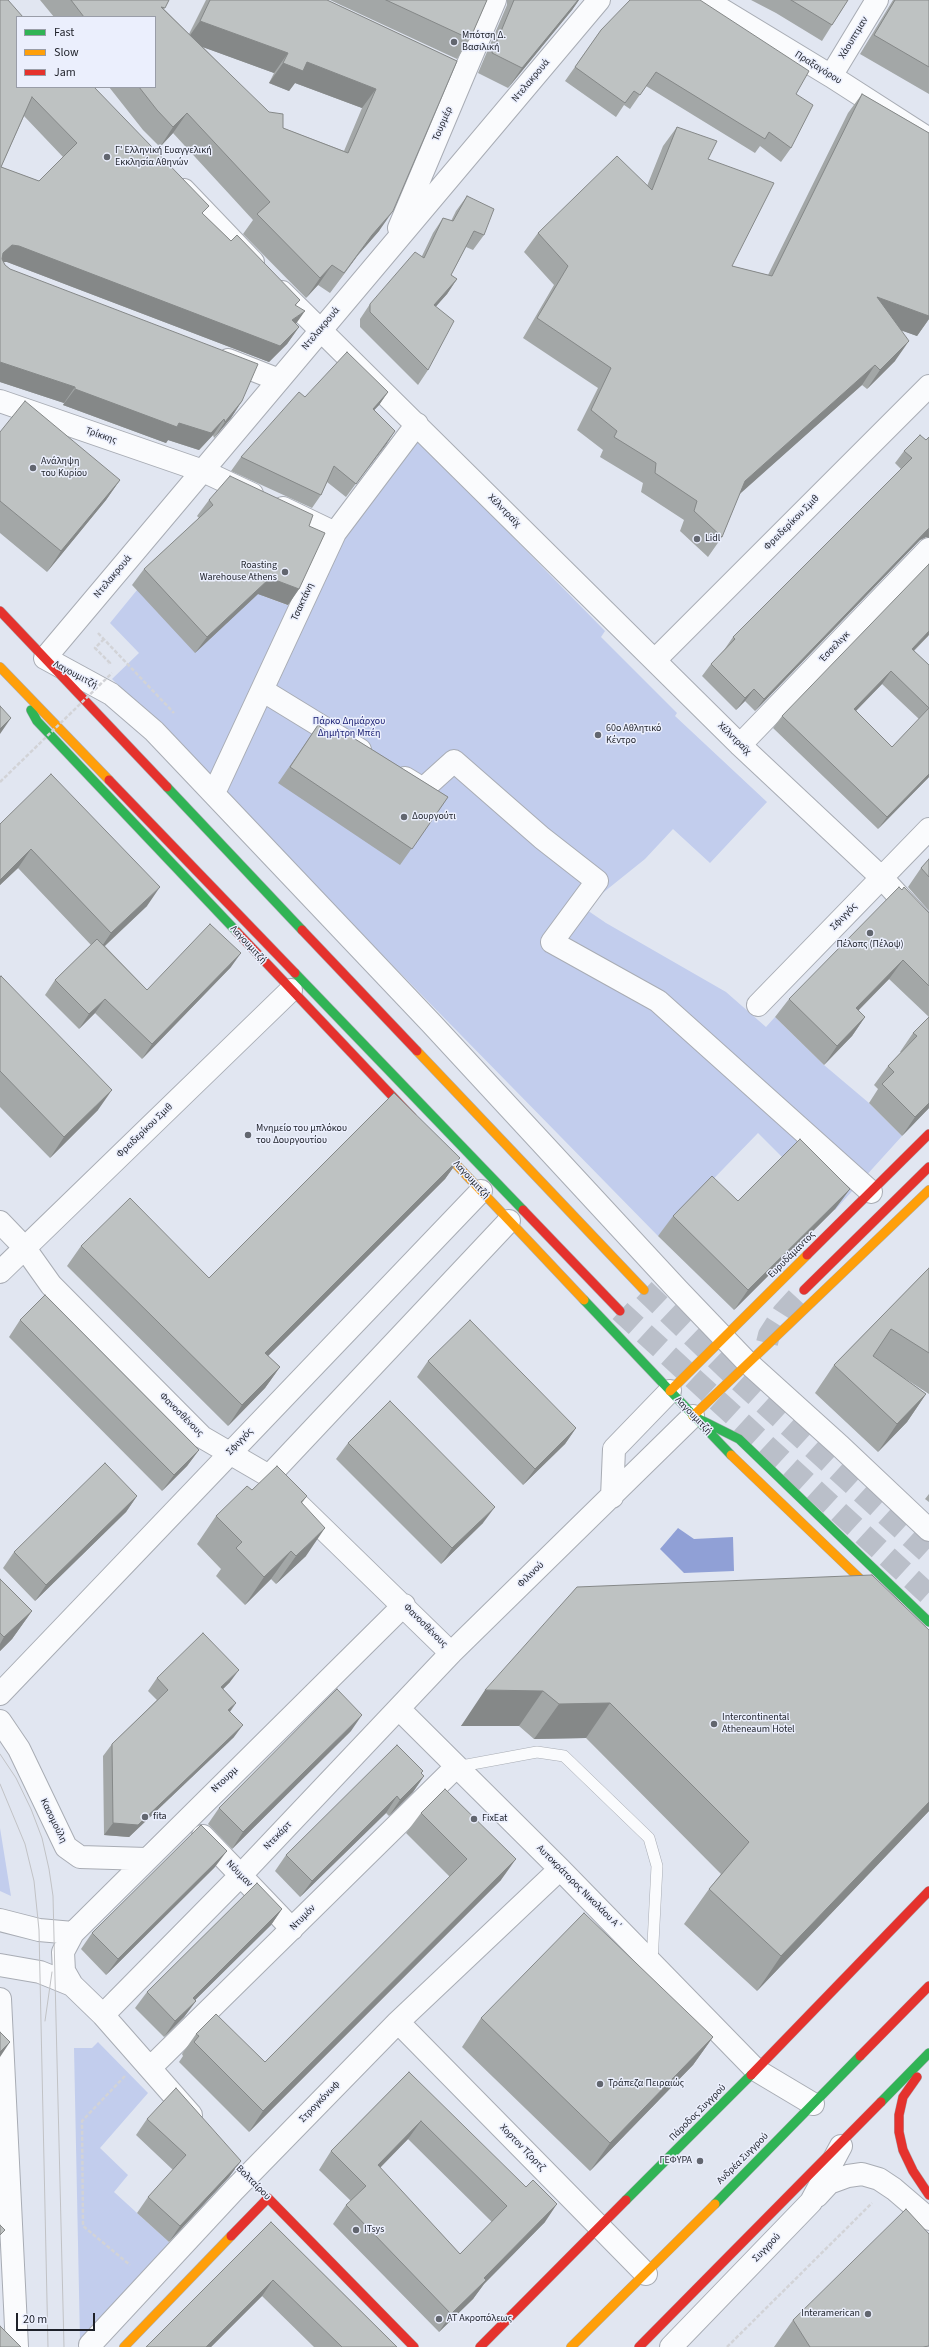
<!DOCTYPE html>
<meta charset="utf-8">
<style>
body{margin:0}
#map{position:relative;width:929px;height:2347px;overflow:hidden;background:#e1e6f1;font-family:"Source Sans 3",sans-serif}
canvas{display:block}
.legend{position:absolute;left:16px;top:16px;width:140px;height:72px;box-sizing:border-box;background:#ebeffd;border:1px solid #999da8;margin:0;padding:5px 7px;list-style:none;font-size:12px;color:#1e2129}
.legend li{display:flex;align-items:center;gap:8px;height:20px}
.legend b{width:20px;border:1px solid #999da8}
.scale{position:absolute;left:16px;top:2313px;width:79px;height:18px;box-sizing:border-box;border:2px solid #1e2129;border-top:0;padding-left:5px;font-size:12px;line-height:14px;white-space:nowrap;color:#1e2129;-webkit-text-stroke:3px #ebeffd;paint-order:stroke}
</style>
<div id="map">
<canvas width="929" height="2347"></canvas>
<ul class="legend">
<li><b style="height:5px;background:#30b455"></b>Fast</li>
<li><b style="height:5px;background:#ff9f0a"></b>Slow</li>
<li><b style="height:5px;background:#e5322d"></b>Jam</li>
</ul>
<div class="scale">20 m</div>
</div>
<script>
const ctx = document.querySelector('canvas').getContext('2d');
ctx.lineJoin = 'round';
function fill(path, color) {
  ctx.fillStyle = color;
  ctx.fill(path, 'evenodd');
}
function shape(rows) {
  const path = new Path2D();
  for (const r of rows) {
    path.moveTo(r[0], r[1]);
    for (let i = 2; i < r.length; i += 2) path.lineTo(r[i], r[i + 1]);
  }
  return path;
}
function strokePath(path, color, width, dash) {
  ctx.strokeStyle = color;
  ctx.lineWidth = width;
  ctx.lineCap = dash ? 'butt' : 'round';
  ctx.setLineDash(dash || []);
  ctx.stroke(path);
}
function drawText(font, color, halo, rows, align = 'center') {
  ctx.font = font + ' "Source Sans 3",sans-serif';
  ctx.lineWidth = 3;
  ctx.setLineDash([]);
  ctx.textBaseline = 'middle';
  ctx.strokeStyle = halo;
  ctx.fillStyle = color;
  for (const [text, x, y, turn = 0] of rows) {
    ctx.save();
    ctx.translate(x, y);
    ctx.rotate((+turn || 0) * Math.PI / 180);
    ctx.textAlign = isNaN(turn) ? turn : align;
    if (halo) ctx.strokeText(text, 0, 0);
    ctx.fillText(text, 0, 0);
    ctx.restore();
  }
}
fill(shape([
 [405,427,605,631,601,637,677,713,675,716,767,802,710,863,673,829,645,859,584,908,606,923,726,992,766,1027,775,1017,824,1065,869,1103,902,1136,835,1210,758,1133,658,1236,112,679,139,653,110,623,137,590,249,576,263,596,290,606],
 [0,1828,5,1859,11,1896,0,1891],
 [98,2042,148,2093,100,2148,128,2175,114,2192,170,2243,80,2341,74,2048,92,2048]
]), '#c2cded');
fill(shape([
 [678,1528,694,1539,733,1537,734,1571,684,1573,660,1549]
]), '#90a0d6');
strokePath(shape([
 [644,1290,734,1376,929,1554],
 [620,1311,929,1595],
 [767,1343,769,1335,783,1313,804,1290]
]), '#babfc9', 22, [22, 11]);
const lane = shape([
 [456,1767,537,1752,564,1756,649,1838,657,1866,652,1963]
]);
const street = shape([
 [599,0,45,658,111,694,154,731,431,1023,678,1290,747,1362,840,1446,929,1530],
 [706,0,831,76,929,139],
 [831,76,877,0],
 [184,190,253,262],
 [399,228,495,0],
 [282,292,740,745,882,878,929,929],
 [228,360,279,380],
 [0,401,203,471,252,494],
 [283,508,335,533],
 [655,660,929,386],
 [262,690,360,750],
 [740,745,929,549],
 [405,778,423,789,454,761,542,838,597,881,552,942,658,1001,871,1192],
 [214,793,335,533,417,424],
 [758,1005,929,829],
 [0,1222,24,1247,51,1285,202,1437,269,1476,451,1653],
 [0,1272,291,990],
 [269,1476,509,1221],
 [612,1497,614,1449,670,1391],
 [0,1694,481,1191],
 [399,1709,560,1869,756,2070,813,2104],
 [0,1721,19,1749,66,1847,80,1857,147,1859],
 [203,1836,292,1929],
 [0,1920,39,1930,73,1933],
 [0,1965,40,1972,72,1985,103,2015,191,2115],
 [72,1985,64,1971,63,1952,73,1933,404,1605],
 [0,1999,17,2347],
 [103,2015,240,1876,451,1653,693,1416],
 [398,2022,646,2274],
 [150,2068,456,1767],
 [817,2196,829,2183,848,2176,862,2174,879,2179,894,2189,929,2219],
 [90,2345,234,2190,398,2022,560,1869],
 [671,2347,811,2202,841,2146]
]);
const fast = shape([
 [31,710,37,721,237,932],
 [167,787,302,930],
 [295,973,523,1210],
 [584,1300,731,1455],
 [693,1416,739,1439,929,1622],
 [881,2102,929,2053],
 [626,2200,751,2075],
 [715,2204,860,2056]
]);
const slow = shape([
 [0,667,109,780],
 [417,1051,644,1290],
 [435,1142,584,1300],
 [670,1391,807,1255],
 [693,1416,929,1190],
 [731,1455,879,1597],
 [124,2347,231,2236],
 [571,2347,715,2204]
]);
const jam = shape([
 [0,611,167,787],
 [109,780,295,973],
 [302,930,417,1051],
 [237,932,412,1117],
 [523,1210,620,1311],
 [807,1255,929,1134],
 [804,1290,929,1167],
 [860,2056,929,1986],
 [751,2075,929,1891],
 [917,2077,903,2097,899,2115,899,2132,903,2150,913,2171,929,2195],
 [268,2198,414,2347],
 [231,2236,268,2198],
 [480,2347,626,2200],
 [639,2347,881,2102]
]);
strokePath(lane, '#a8acb4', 12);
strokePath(street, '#a8acb4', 24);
strokePath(fast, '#a8acb4', 10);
strokePath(slow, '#a8acb4', 10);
strokePath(jam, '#a8acb4', 10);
strokePath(shape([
 [98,633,174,713],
 [104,639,95,648,110,663,108,664],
 [125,2076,82,2121,83,2226,130,2265],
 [727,2347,872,2203]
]), '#d2d3d7', 2.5, [4, 2]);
strokePath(lane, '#fafbfd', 11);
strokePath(street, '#fafbfd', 22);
strokePath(fast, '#30b455', 9);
strokePath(slow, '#ff9f0a', 9);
strokePath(jam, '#e5322d', 9);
strokePath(shape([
 [0,1754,16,1778,31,1809,42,1838,49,1869,53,1896,64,2347],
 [0,1784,25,1844,34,1881,39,1930,48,2347],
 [45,2021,52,1972]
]), '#c1c2c5', 1);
strokePath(shape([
 [0,782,112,673]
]), '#d2d3d7', 2.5, [4, 2]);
fill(shape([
 [0,0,20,14,94,87,203,214,231,241,300,300,296,305,296,324,299,327,287,344,269,362,7,262,3,262,5,265,10,269,242,401,231,418,214,438,213,435,199,450,168,440,166,443,63,405,64,403,0,382],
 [24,116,63,157,39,181,1,167],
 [40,0,169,0,164,9,189,34,206,0,327,0,457,61,379,231,358,255,330,293,318,285,306,298,243,234,253,220,173,133,160,147,143,130,109,87,155,87,155,17,54,17],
 [203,47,274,73,269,83,289,91,295,83,362,108,344,151,283,128],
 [330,0,487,0,470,39,457,59],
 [507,0,579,0,572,10,508,88,478,73,507,5],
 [751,0,848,0,832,25,822,41,776,13],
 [893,0,929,0,929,94,860,54],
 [601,30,796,94,791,148,781,162,760,146,755,153,646,86,630,109,624,105,616,117,565,81],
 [862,94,929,133,929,319,917,336,901,330,895,361,867,389,862,385,740,493,722,537,708,557,680,531,684,520,641,492,643,483,600,457,603,450,577,430,598,388,523,338,554,285,524,252,538,233,647,186,663,146,677,127,708,159,732,266,768,275,848,113],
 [467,196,484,235,473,250,466,247,451,275,457,279,447,294,436,306,428,370,418,385,360,327,360,319,370,304,422,256,433,233,443,218,451,221,456,211],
 [388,392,379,405,374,410,395,431,346,497,327,482,321,495,312,508,231,471,241,457,305,397],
 [0,432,120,480,106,500,47,572,0,533],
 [920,435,926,537,920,540,755,711,745,701,736,710,702,676,711,664,724,650,733,637,901,469,895,463,904,451],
 [209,500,309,526,299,589,288,605,258,594,195,653,132,585,144,569,199,518,197,516],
 [929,635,914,651,929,665,929,777,878,829,773,728,782,716],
 [882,684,919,719,892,747,856,711],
 [318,725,334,736,339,729,448,797,400,865,278,783],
 [0,824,147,906,105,946,147,990,231,967,142,1059,95,1013,79,1029,45,995,55,980,91,945,18,868,0,885],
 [929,859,929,911,908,887,921,868],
 [929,913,929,1108,902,1136,869,1103,878,1089,874,1085,888,1066,901,1052,900,1052,913,1033,929,1017,889,979,858,1011,865,1017,852,1036,824,1065,775,1017,789,999],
 [0,977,98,1110,50,1158,0,1107],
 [460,1158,445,1179,268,1356,280,1367,265,1388,228,1426,67,1266,81,1246,209,1278],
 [850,1189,835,1209,734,1310,658,1236,673,1216,738,1201],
 [929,1268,929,1394,901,1376,926,1394,907,1422,878,1452,815,1393,834,1365],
 [20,1320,199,1450,187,1466,162,1491,9,1337],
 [428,1361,576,1428,565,1444,523,1485,417,1377],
 [348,1443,483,1523,441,1564,336,1459],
 [252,1490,307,1496,302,1503,306,1556,276,1584,271,1579,245,1605,216,1576,221,1569,197,1544,216,1516],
 [929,1494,929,1502,925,1499],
 [137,1496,126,1512,35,1601,3,1568,14,1552],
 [0,1579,32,1611,12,1639,0,1651],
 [577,1587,929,1811,757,1991,684,1924,709,1889,721,1874,586,1738,534,1739,519,1726,461,1726],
 [157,1678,230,1682,223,1689,236,1703,230,1712,234,1737,129,1837,104,1835,103,1756,112,1744,157,1700,148,1691],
 [351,1731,232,1849,208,1824,219,1808],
 [423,1771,421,1773,424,1776,413,1792,389,1816,386,1813,300,1897,275,1871,286,1855],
 [421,1813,501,1880,249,2132,179,2062,183,2056,182,2054,196,2034,265,2062,450,1877,406,1833],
 [215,1867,106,1975,81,1949,92,1933],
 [282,1909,271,1925,195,2000,196,2001,184,2017,164,2037,135,2008,147,1992],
 [481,2018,713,2037,693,2065,590,2171,462,2047],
 [409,2072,545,2222,484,2284,473,2299,439,2332,333,2224,346,2205,351,2201,319,2170,331,2151],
 [408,2139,492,2222,460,2254,380,2168],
 [147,2119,241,2161,229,2177,169,2242,137,2213,148,2197,173,2170,136,2135],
 [271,2222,397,2347,314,2347,262,2296,211,2347,146,2347],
 [793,2320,929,2347,774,2347]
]), '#a3a7a7');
fill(shape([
 [578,0,579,0,572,10,508,88,522,68],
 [200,21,288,53,274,73,186,41],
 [307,62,376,89,362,108,295,83,289,91,269,83,283,63],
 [187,113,173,133,160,147,173,127],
 [393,211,379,231,358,255,330,293,372,235],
 [12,245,19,246,299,327,287,344,269,362,7,262,1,262,3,253],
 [332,265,318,285,306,298,320,278],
 [457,279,447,294,424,320,434,305],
 [877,297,929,316,929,319,917,336,863,317],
 [305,311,293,328,292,320],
 [909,341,895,361,867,389,880,370],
 [0,362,75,387,64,403,0,382],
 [875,365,862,385,732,501,745,481],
 [75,389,179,423,224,419,213,435,199,450,168,440,166,443,63,405],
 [388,392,379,405,363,422,373,409],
 [242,401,231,418,214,438,225,422],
 [395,431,386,445,346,497,356,484],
 [120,480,106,500,47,572,61,551],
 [929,528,929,538,926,537,920,540,755,711,764,699],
 [270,578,299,589,288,605,258,594,195,653,207,637],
 [929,631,929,635,903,661,912,649],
 [891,671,882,684,845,722,854,709],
 [754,689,745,701,736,710,745,698],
 [11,718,0,734,0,729],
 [929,774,929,777,878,829,887,817],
 [31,849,18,868,0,885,0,880],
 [160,887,147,906,98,952,111,933],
 [241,953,231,967,142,1059,152,1044],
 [903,960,889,979,842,1027,856,1008],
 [105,999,95,1013,79,1029,89,1014],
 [865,1017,852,1036,824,1065,837,1046],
 [112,1090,98,1110,50,1158,64,1137],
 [929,1103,929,1108,902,1136,915,1117],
 [460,1158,445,1179,250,1374,265,1353],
 [850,1189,835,1209,734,1310,748,1290],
 [280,1367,265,1388,228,1426,242,1405],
 [926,1394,907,1422,878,1452,897,1424],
 [576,1428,565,1444,523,1485,535,1469],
 [199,1450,187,1466,162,1491,174,1475],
 [137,1496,126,1512,35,1601,46,1585],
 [495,1507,483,1523,441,1564,452,1548],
 [325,1528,306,1556,276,1584,296,1556],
 [291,1551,271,1579,245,1605,264,1577],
 [32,1611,12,1639,0,1651,0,1644,4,1637],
 [239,1670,230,1682,212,1700,221,1687],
 [485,1690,543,1691,519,1726,461,1726],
 [236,1703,227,1715,228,1710],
 [610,1703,586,1738,534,1739,559,1704],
 [362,1715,351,1731,232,1849,243,1832],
 [243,1725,234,1737,129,1837,104,1835,113,1823],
 [424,1776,413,1792,389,1816,400,1800],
 [397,1796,386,1813,300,1897,312,1881],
 [929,1802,929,1811,757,1991,781,1956],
 [227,1851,215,1867,106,1975,118,1959],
 [516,1859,501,1880,249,2132,263,2111],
 [282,1909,271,1925,181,2014,193,1998],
 [196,2001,184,2017,164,2037,175,2021],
 [713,2037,693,2065,590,2171,610,2143],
 [10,2042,0,2057,0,2052],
 [421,2121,408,2139,365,2183,378,2165],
 [241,2161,229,2177,169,2242,180,2226],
 [557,2204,545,2222,484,2284,473,2299,439,2332,451,2314,484,2278],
 [273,2280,262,2296,211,2347,206,2347]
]), '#858888');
const building = shape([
 [0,0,8,0,23,17,17,17,17,87,94,87,209,206,202,213,231,241,237,235,300,300,295,305,305,311,292,320,299,327,280,346,19,246,12,245,3,253,2,259,5,265,10,269,258,364,242,401,225,422,224,419,211,433,179,423,177,427,75,389,75,387,0,362,0,0],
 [32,97,77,143,39,181,1,167,32,97],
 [71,0,169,0,165,8,161,7,269,112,283,114,283,128,348,153,376,89,307,62,303,71,283,63,288,53,200,21,210,0,327,0,457,61,393,211,372,235,344,273,332,265,320,278,257,214,270,202,187,113,173,127,157,110,139,87,155,87,155,17,84,17,71,0],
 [386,0,487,0,470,39,386,0],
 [514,0,578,0,522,68,492,53,514,0],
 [630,0,700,0,809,71,796,94,813,105,791,148,769,132,765,139,656,72,640,95,634,91,625,103,575,67,601,30,630,0],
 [791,0,848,0,832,25,791,0],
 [895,0,929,0,929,67,874,35,895,0],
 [862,94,929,133,929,316,877,297,909,341,880,370,875,365,745,481,722,537,694,511,697,501,655,473,656,463,614,437,617,431,591,410,611,368,537,318,568,266,538,233,617,156,652,190,677,127,717,141,708,159,774,183,732,266,772,276,862,94],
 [467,196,494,209,484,235,474,231,451,275,457,279,434,305,454,321,428,370,370,312,370,304,415,252,424,258,443,218,453,221,467,196],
 [347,352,388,392,373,409,395,431,356,484,334,466,321,495,241,457,299,392,305,397,347,352],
 [25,401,120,480,61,551,0,501,0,432,25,401],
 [920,435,926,440,929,437,929,528,764,699,754,689,745,698,711,664,735,639,733,637,912,458,904,451,920,435],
 [230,476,313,515,309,526,325,533,299,589,270,578,207,637,144,569,213,505,209,500,230,476],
 [929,564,929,631,912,649,929,665,929,708,891,671,854,709,892,747,929,708,929,774,887,817,782,716,929,564],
 [0,706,11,718,0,729,0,706],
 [318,725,334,736,339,729,448,797,412,849,290,767,318,725],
 [51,774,160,887,111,933,31,849,0,880,0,824,51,774],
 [929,859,929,877,921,868,929,859],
 [899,887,902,890,904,887,929,913,929,986,903,960,856,1008,865,1017,837,1046,789,999,899,887],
 [210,924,241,953,152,1044,105,999,89,1014,55,980,97,939,147,990,210,924],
 [1,976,112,1090,64,1137,0,1071,0,977,1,976],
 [929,1017,929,1103,915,1117,882,1084,894,1072,888,1066,917,1036,913,1033,929,1017],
 [394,1093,460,1158,265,1353,280,1367,242,1405,81,1246,130,1198,209,1278,394,1093],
 [800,1139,850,1189,748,1290,673,1216,712,1176,738,1201,800,1139],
 [929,1268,929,1353,891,1329,873,1356,926,1394,897,1424,834,1365,929,1268],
 [45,1295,199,1450,174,1475,20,1320,45,1295],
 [470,1320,576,1428,535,1469,428,1361,470,1320],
 [390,1401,495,1507,452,1548,348,1443,390,1401],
 [105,1463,137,1496,46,1585,14,1552,105,1463],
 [277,1466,307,1496,301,1502,325,1528,296,1556,291,1551,264,1577,236,1548,242,1542,216,1516,247,1486,252,1490,277,1466],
 [872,1575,929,1630,929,1802,781,1956,709,1889,749,1842,610,1703,559,1704,543,1691,485,1690,577,1587,872,1575],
 [0,1579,32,1611,4,1637,0,1633,0,1579],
 [203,1633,239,1670,221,1687,236,1703,228,1710,243,1725,138,1825,113,1823,112,1744,168,1690,157,1678,203,1633],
 [337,1689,362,1715,243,1832,219,1808,337,1689],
 [397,1745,423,1771,421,1773,424,1776,400,1800,397,1796,312,1881,286,1855,397,1745],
 [445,1789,516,1859,263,2111,194,2042,199,2036,196,2034,216,2014,265,2062,467,1859,421,1813,445,1789],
 [201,1825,227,1851,118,1959,92,1933,201,1825],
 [257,1883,282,1909,193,1998,196,2001,175,2021,147,1992,257,1883],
 [584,1913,713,2037,610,2143,481,2018,584,1913],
 [0,2032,10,2042,0,2052,0,2032],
 [409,2072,526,2187,533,2180,557,2204,484,2278,486,2280,451,2314,346,2205,366,2186,331,2151,409,2072],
 [421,2121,507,2206,460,2254,378,2165,421,2121],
 [176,2088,241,2161,180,2226,148,2197,186,2155,147,2119,176,2088],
 [906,2209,929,2234,929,2346,923,2347,810,2347,793,2320,906,2209],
 [271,2222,397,2347,342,2347,273,2280,206,2347,146,2347,271,2222],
 [0,2225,5,2230,0,2235,0,2225],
 [0,2326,21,2347,0,2347,0,2326]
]);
fill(building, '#bec2c2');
strokePath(building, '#858888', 1);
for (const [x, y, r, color] of [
 [454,42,4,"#62666f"],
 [107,157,4,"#62666f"],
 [33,468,4,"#62666f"],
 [697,539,4,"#62666f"],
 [285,572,4,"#62666f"],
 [598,735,4,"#62666f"],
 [404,817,4,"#62666f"],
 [870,933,4,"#62666f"],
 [248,1135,4,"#62666f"],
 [714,1724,4,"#62666f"],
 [145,1817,4,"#62666f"],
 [474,1819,4,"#62666f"],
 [600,2084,4,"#62666f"],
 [700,2161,4,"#62666f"],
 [356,2230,4,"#62666f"],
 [868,2314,4,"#62666f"],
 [439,2319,4,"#62666f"]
]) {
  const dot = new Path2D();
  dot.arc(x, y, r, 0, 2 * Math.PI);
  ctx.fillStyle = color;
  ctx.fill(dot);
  strokePath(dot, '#ebeffd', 1.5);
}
drawText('10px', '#1e2129', '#ebeffd', [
 ["Μπότση Δ.",462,36],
 ["Βασιλική",462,48],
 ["Γ' Ελληνική Ευαγγελική",115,151],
 ["Εκκλησία Αθηνών",115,163],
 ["Ανάληψη",41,462],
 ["του Κυρίου",41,474],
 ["Lidl",705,539],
 ["Roasting",277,566,"right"],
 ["Warehouse Athens",277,578,"right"],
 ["60ο Αθλητικό",606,729],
 ["Κέντρο",606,741],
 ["Δουργούτι",412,817],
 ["Πέλοπς (Πέλοψ)",870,945,"center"],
 ["Μνημείο του μπλόκου",256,1129],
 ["του Δουργουτίου",256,1141],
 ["Intercontinental",722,1718],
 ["Atheneaum Hotel",722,1730],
 ["fita",153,1817],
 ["FixEat",482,1819],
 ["Τράπεζα Πειραιώς",608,2084],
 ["ΓΕΦΥΡΑ",692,2161,"right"],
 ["ITsys",364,2230],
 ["Interamerican",860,2314,"right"],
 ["ΑΤ Ακροπόλεως",447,2319]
], 'left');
drawText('10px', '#1e2129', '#ebeffd', [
 ["Χάουπτμαν",854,38,-59],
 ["Πραξαγόρου",818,68,32],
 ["Ντελακρουά",531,81,-50],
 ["Τουρμέρ",443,124,-67],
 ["Ντελακρουά",321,329,-50],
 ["Τρίκκης",101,436,19],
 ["Χέλντραϊχ",504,511,45],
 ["Φρειδερίκου Σμιθ",792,523,-45],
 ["Ντελακρουά",113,577,-50],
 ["Τσακτάνη",303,602,-65],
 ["Έσσελιγκ",835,647,-46],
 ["Λαγουμιτζή",75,675,28],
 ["Χέλντραϊχ",734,739,44],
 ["Σφιγγός",844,917,-46],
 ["Λαγουμιτζή",248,945,47],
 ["Φρειδερίκου Σμιθ",145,1131,-44],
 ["Λαγουμιτζή",471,1180,47],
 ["Ευρυδάμαντος",792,1255,-45],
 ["Φανοσθένους",181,1415,45],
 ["Λαγουμιτζή",693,1416,46],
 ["Σφιγγός",240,1442,-46],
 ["Φιλινού",531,1575,-44],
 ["Φανοσθένους",425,1626,45],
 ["Ντουρμ",225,1780,-44],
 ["Κασομούλη",53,1821,64],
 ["Ντεκάρτ",278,1836,-46],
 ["Νόυμαν",239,1874,46],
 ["Αυτοκράτορος Νικολάου Α΄",579,1888,45],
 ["Ντυμόν",303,1918,-45],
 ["Στρογκόνωφ",320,2102,-46],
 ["Πάροδος Συγγρού",698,2113,-45],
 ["Χορτον Τζορτζ",522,2148,46],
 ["Ανδρέα Συγγρού",743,2159,-45],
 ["Βολταίρου",253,2183,45],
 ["Συγγρού",767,2248,-46]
]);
drawText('10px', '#171c70', '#ebeffd', [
 ["Πάρκο Δημάρχου",349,722],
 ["Δημήτρη Μπέη",349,734]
]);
</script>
